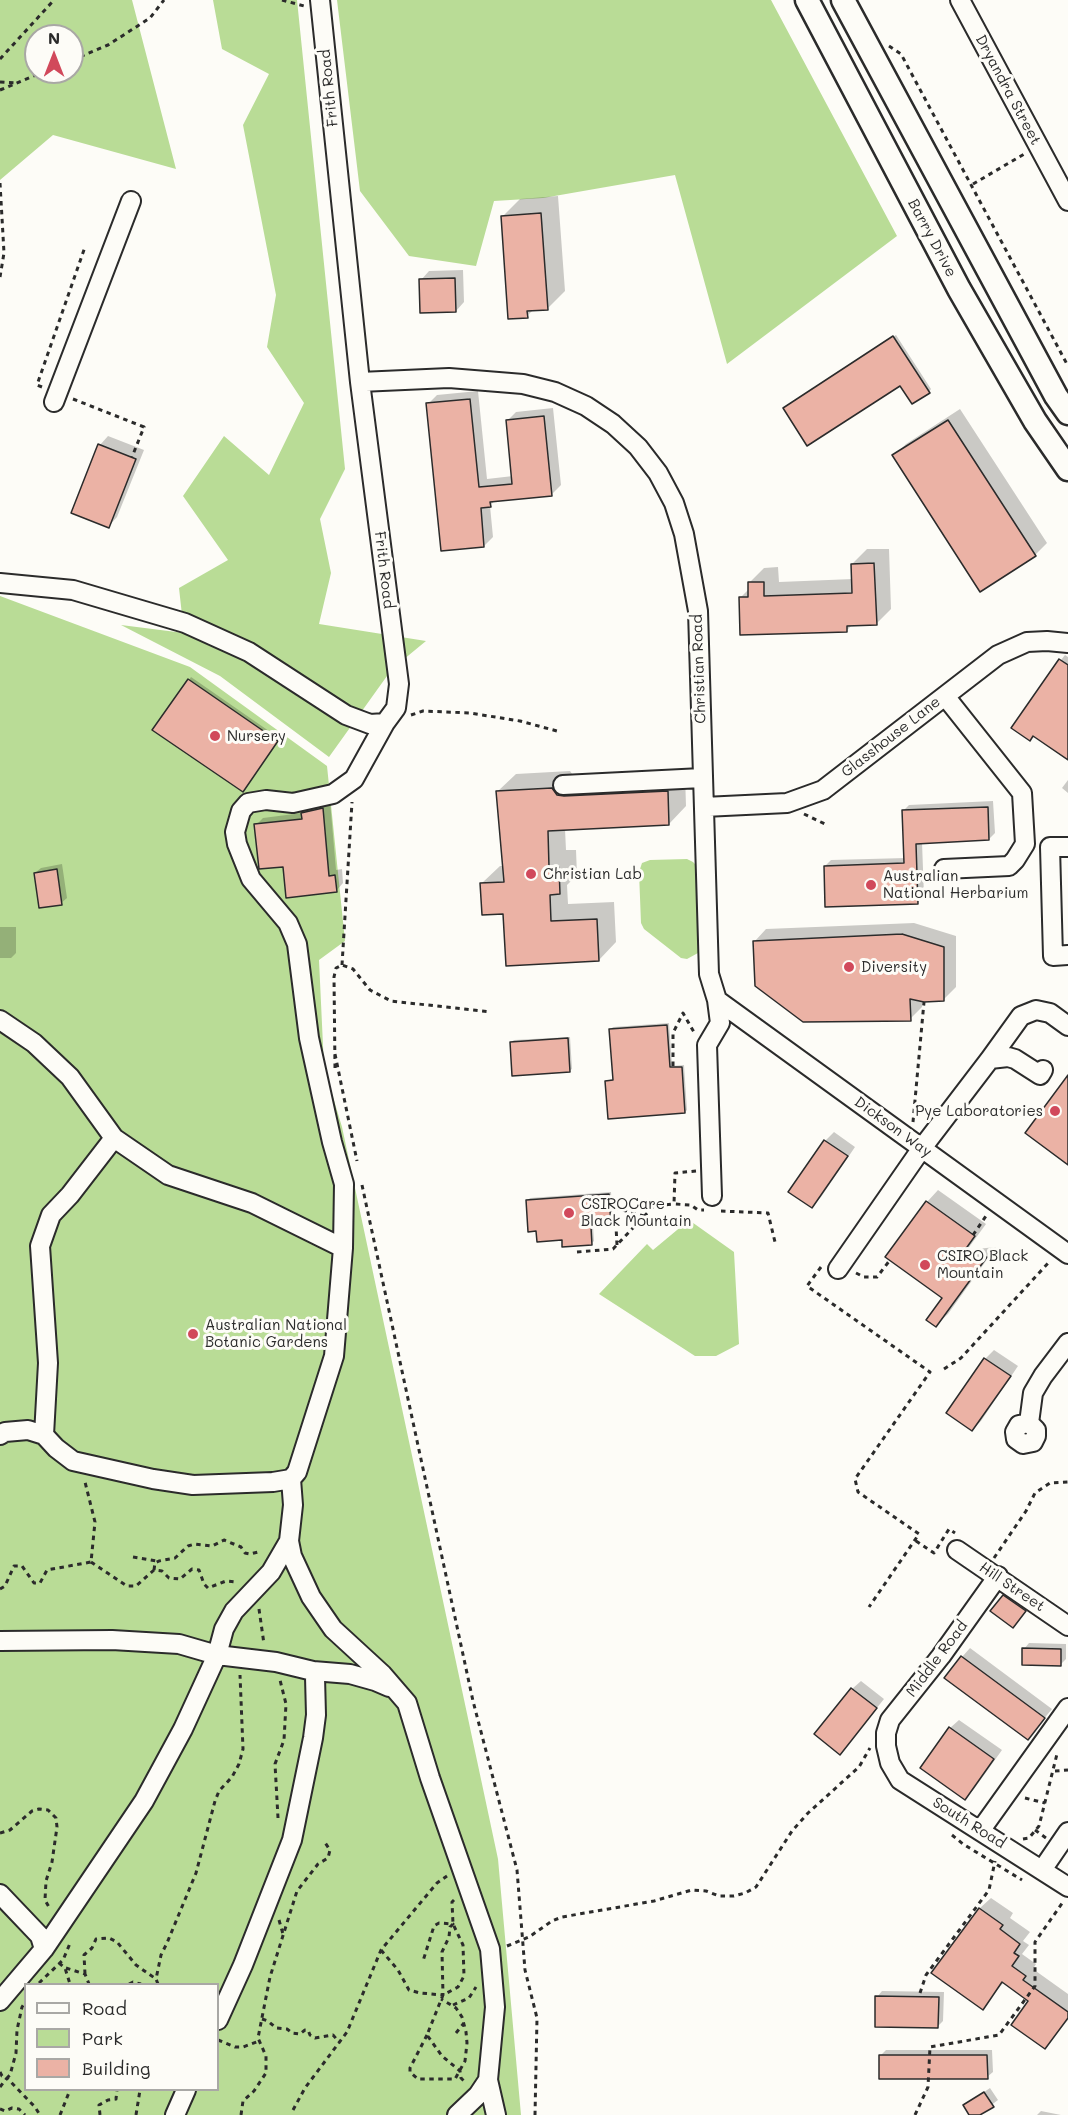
<!DOCTYPE html>
<style>
body{margin:0}
#map{position:relative;width:1068px;height:2115px;overflow:hidden;background:#fdfcf7;font-family:Mali,sans-serif}
canvas{display:block}
.legend{position:absolute;left:24px;top:1983px;width:195px;height:108px;box-sizing:border-box;background:#fdfcf7;border:2px solid #a9a8a5;margin:0;padding:8px 10px;list-style:none;font-size:18px;color:#2b2b2b}
.legend li{display:flex;align-items:center;gap:12px;height:30px}
.legend b{width:30px;border:2px solid #a9a8a5}
.north{position:absolute;left:24px;top:24px;width:60px;height:60px;box-sizing:border-box;background:#fdfcf7;border:2px solid #a9a8a5;border-radius:50%;rotate:0deg;font-size:16px;font-weight:700;line-height:24px;text-align:center;color:#2b2b2b}
.north::after{content:'';display:block;margin:auto;width:21px;height:27px;background:#d1495b;clip-path:polygon(50% 0,100% 100%,50% 72%,0 100%)}
</style>
<div id="map">
<canvas width="1068" height="2115"></canvas>
<ul class="legend">
<li><b style="height:8px;background:#fdfcf7"></b>Road</li>
<li><b style="height:16px;background:#b9dc96"></b>Park</li>
<li><b style="height:16px;background:#ebb2a5"></b>Building</li>
</ul>
<div class="north">N</div>
</div>
<script>
const ctx = document.querySelector('canvas').getContext('2d');
ctx.lineJoin = 'round';
function fill(path, color) {
  ctx.fillStyle = color;
  ctx.fill(path, 'evenodd');
}
function shape(rows) {
  const path = new Path2D();
  for (const r of rows) {
    path.moveTo(r[0], r[1]);
    for (let i = 2; i < r.length; i += 2) path.lineTo(r[i], r[i + 1]);
  }
  return path;
}
function strokePath(path, color, width, dash) {
  ctx.strokeStyle = color;
  ctx.lineWidth = width;
  ctx.lineCap = dash ? 'butt' : 'round';
  ctx.setLineDash(dash || []);
  ctx.stroke(path);
}
function drawText(font, color, halo, rows, align = 'center') {
  ctx.font = font + ' Mali,sans-serif';
  ctx.lineWidth = 6;
  ctx.setLineDash([]);
  ctx.textBaseline = 'middle';
  ctx.strokeStyle = halo;
  ctx.fillStyle = color;
  for (const [text, x, y, turn = 0] of rows) {
    ctx.save();
    ctx.translate(x, y);
    ctx.rotate((+turn || 0) * Math.PI / 180);
    ctx.textAlign = isNaN(turn) ? turn : align;
    if (halo) ctx.strokeText(text, 0, 0);
    ctx.fillText(text, 0, 0);
    ctx.restore();
  }
}
fill(shape([
 [0,0,132,0,176,169,53,135,0,180],
 [36,36,72,36,72,72,36,72],
 [213,0,297,0,345,469,320,519,331,573,319,624,426,641,392,669,329,757,220,676,121,625,184,633,179,588,228,560,183,496,224,436,269,475,304,403,267,347,276,295,243,125,269,74,222,49],
 [337,0,771,0,897,236,727,364,675,175,543,198,494,201,476,266,409,256,360,191],
 [0,596,190,667,327,766,345,941,319,960,324,1067,342,1127,498,1859,521,2115,0,2115],
 [26,1984,218,1984,218,2090,26,2090],
 [687,859,693,862,699,868,702,946,698,953,687,959,681,958,644,929,641,923,639,872,642,863,650,860],
 [689,1220,734,1252,739,1344,716,1356,695,1356,599,1294,647,1244,653,1250]
]), '#b9dc96');
fill(shape([
 [558,196,565,291,548,308,534,309,527,316,502,217,520,199],
 [463,270,464,302,456,311,421,280,429,271],
 [896,335,931,389,929,392,900,384,787,406],
 [478,391,487,479,513,476,507,421,516,412,553,408,561,485,552,494,495,500,490,506,493,537,484,546,428,404,437,395],
 [960,409,1047,543,1035,555,894,456,906,444],
 [108,436,144,450,117,517,109,526,100,445],
 [867,549,889,549,891,609,876,624,853,624,847,630,741,597,749,589,749,583,764,568,778,567,779,582,853,579,852,564],
 [1065,655,1068,657,1068,758,1061,660],
 [191,677,279,738,245,788,189,680],
 [570,771,575,778,685,774,686,806,669,824,565,829,566,850,576,850,577,875,567,885,568,904,614,902,616,942,599,960,505,912,482,883,500,866,504,866,498,791,516,774],
 [1068,780,1068,793,1062,788],
 [330,801,336,870,342,869,343,883,336,891,284,865,256,825,263,818,302,813,310,806],
 [993,801,995,833,989,839,922,842,924,896,918,902,825,866,831,860,906,858,903,811,909,805],
 [62,864,67,898,61,903,35,873,41,868],
 [914,923,956,936,956,987,944,999,922,1000,922,1007,910,1019,755,941,766,929],
 [0,927,16,927,16,953,11,958,0,958],
 [669,1023,672,1066,684,1065,687,1110,685,1112,607,1081,614,1078,610,1030,613,1027],
 [570,1037,572,1069,569,1071,511,1042,514,1040],
 [834,1132,855,1147,821,1197,812,1206,825,1141],
 [938,1190,986,1224,967,1250,996,1247,948,1314,936,1325,944,1297,927,1202],
 [611,1192,613,1222,611,1225,593,1226,594,1241,592,1243,563,1238,527,1201,530,1198],
 [994,1350,1018,1366,981,1421,972,1430,948,1413,985,1359],
 [1009,1590,1030,1605,1019,1620,1004,1596],
 [1029,1643,1066,1644,1066,1659,1060,1665,1024,1649],
 [970,1648,1052,1709,1028,1738,962,1657],
 [861,1681,884,1699,848,1744,852,1689],
 [959,1720,1002,1750,974,1789,965,1798,950,1728],
 [991,1898,1013,1913,1010,1918,1030,1932,1023,1941,1029,1945,1022,1954,1036,1964,1033,1969,1068,1994,1068,2020,1045,2047,1030,2000,1004,1982,982,2008,933,1973,980,1908],
 [882,1991,944,1992,943,2021,938,2026,877,1997],
 [886,2050,992,2050,993,2072,987,2077,880,2056],
 [990,2088,998,2100,978,2115,971,2115,965,2105],
 [1041,2111,1061,2115,1037,2115]
]), '#0003');
const building = shape([
 [541,213,548,310,527,311,528,318,508,319,501,216,541,213],
 [455,278,456,312,420,313,419,279,455,278],
 [893,336,930,393,912,404,900,386,807,446,783,408,893,336],
 [470,399,479,487,512,484,506,420,544,416,552,496,490,502,491,507,481,508,484,547,441,551,426,403,470,399],
 [948,420,1036,556,980,592,892,455,948,420],
 [98,444,136,459,109,528,71,513,98,444],
 [874,563,877,625,847,626,847,632,740,635,739,597,748,597,748,582,764,582,764,596,852,593,851,564,874,563],
 [1059,659,1068,665,1068,760,1033,736,1030,741,1011,728,1059,659],
 [188,679,278,741,243,792,152,730,188,679],
 [552,788,557,795,564,796,668,791,669,825,548,831,549,867,559,867,560,894,550,895,551,921,597,919,599,961,506,966,503,914,482,915,480,883,504,882,496,791,552,788],
 [988,807,989,840,916,844,918,904,825,907,824,866,904,863,902,810,988,807],
 [323,808,329,876,335,875,337,892,286,898,283,867,259,869,254,824,302,819,301,813,323,808],
 [57,869,62,905,39,908,34,873,57,869],
 [902,934,944,947,944,1001,924,1002,910,999,911,1021,803,1022,755,986,753,941,902,934],
 [667,1025,670,1067,682,1067,685,1113,608,1119,605,1081,613,1080,609,1029,667,1025],
 [568,1038,570,1072,512,1076,510,1042,568,1038],
 [1068,1075,1068,1165,1025,1133,1068,1075],
 [824,1140,848,1156,812,1208,788,1192,824,1140],
 [609,1194,611,1226,591,1227,592,1245,562,1247,562,1240,537,1242,536,1231,528,1232,526,1200,609,1194],
 [926,1201,975,1236,957,1261,987,1257,936,1327,926,1320,942,1298,885,1257,926,1201],
 [984,1358,1011,1376,972,1431,946,1413,984,1358],
 [1003,1595,1026,1611,1013,1628,990,1611,1003,1595],
 [1022,1648,1061,1649,1061,1666,1022,1665,1022,1648],
 [961,1656,1045,1718,1028,1740,944,1678,961,1656],
 [851,1688,877,1708,840,1755,814,1734,851,1688],
 [949,1727,994,1759,965,1800,920,1768,949,1727],
 [979,1908,1003,1925,1000,1929,1020,1944,1014,1953,1019,1956,1012,1966,1026,1976,1023,1980,1068,2012,1068,2018,1045,2049,1011,2025,1028,2001,1002,1982,983,2010,931,1973,979,1908],
 [875,1996,939,1997,938,2028,875,2027,875,1996],
 [879,2055,987,2055,988,2079,879,2079,879,2055],
 [984,2092,994,2107,980,2115,969,2115,963,2105,984,2092]
]);
fill(building, '#ebb2a5');
strokePath(building, '#2b2b2b', 1.5);
const minor = shape([
 [960,0,1068,201],
 [360,382,449,378,523,384,555,392,586,406,613,424,638,447,658,473,674,503,684,534,698,611,709,974,717,1000,720,1023,707,1045,712,1196],
 [54,402,131,201],
 [0,583,73,590,185,623,249,652,346,715,370,724,385,723,396,708,399,684,360,382,320,0],
 [385,723,354,779,333,794,293,803,266,800,248,803,241,811,235,832,237,844,251,879,288,923,297,944,309,1038,332,1142,344,1184,343,1248,334,1356,304,1450,297,1472,291,1479,293,1505,289,1541,292,1556,311,1597,333,1629,382,1674,407,1703,430,1778,490,1949,495,2007,488,2080,496,2115],
 [563,785,702,778],
 [704,807,787,803,823,790,998,655,1027,642,1047,641,1068,643],
 [1068,847,1050,847,1053,956,1068,955],
 [944,869,1009,866,1015,860,1025,844,1022,793,945,696],
 [717,1000,1068,1254],
 [0,1020,34,1043,70,1077,114,1138,168,1175,252,1203,343,1248],
 [990,1059,1021,1016,1036,1010,1050,1013,1068,1026],
 [114,1138,70,1195,51,1215,40,1246,48,1363,44,1435,56,1448,73,1461,153,1479,193,1485,273,1482,291,1479],
 [838,1269,922,1148,990,1059,1008,1057,1015,1059,1040,1075,1043,1070],
 [1029,1423,1019,1425,1015,1432,1016,1439,1023,1444,1033,1442,1036,1436,1036,1430,1029,1423,1033,1393,1043,1376,1068,1343],
 [0,1435,5,1432,28,1430,44,1435],
 [957,1550,1068,1626],
 [998,1576,941,1656,890,1720,886,1733,886,1746,890,1763,900,1780,1068,1887],
 [0,1641,112,1640,179,1644,217,1655,224,1629,234,1611,271,1572,289,1541],
 [980,1831,1068,1708],
 [1042,1870,1068,1832],
 [0,1894,40,1936,44,1949],
 [0,2001,44,1949,144,1801,183,1729,217,1655,276,1662,313,1671,350,1674,375,1681,389,1687],
 [218,2020,243,1965,292,1840,313,1738,316,1715,315,1677,313,1671],
 [175,2115,186,2090],
 [457,2115,478,2095,488,2080]
]);
const major = shape([
 [807,0,959,289,1035,421,1068,469],
 [843,0,1056,396,1068,413]
]);
strokePath(minor, '#2b2b2b', 22);
strokePath(major, '#2b2b2b', 27);
strokePath(shape([
 [282,0,304,6],
 [889,46,901,54,1068,366],
 [0,59,54,0],
 [72,60,108,45,150,18,164,0],
 [0,82,16,83],
 [0,90,43,72],
 [0,183,4,253,0,277],
 [973,184,1026,153],
 [42,387,37,385,85,247],
 [73,399,144,427,132,457],
 [411,715,423,711,470,713,520,721,557,731],
 [804,814,827,825],
 [342,965,352,802],
 [335,1054,357,1161],
 [673,1066,673,1033,683,1013,695,1034],
 [335,1068,334,977,336,968,342,965,353,969,370,990,391,1001,491,1012],
 [913,1122,924,1002],
 [696,1171,675,1173,674,1204,691,1205,698,1210,704,1210],
 [362,1185,473,1701,517,1870,525,1970,537,2018,535,2115],
 [721,1211,768,1213,775,1242],
 [973,1235,986,1216],
 [617,1245,615,1208,644,1216],
 [577,1252,613,1249,654,1206,674,1204],
 [821,1267,807,1286,930,1372,855,1479,858,1492,919,1534,869,1607],
 [856,1273,864,1277,877,1277,890,1260],
 [944,1369,961,1358,1050,1261],
 [916,1541,934,1553,949,1529,955,1533],
 [133,1557,157,1561],
 [994,1558,1026,1511,1035,1493,1050,1483,1068,1482],
 [91,1562,127,1586,136,1586,154,1570,162,1571,169,1578,180,1579,192,1569,199,1570,204,1584,208,1588,226,1581,235,1582,237,1584],
 [154,1570,155,1563,159,1561,175,1558,188,1546,195,1544,212,1546,224,1540,241,1547,245,1553,250,1554,258,1552],
 [0,1589,5,1586,14,1566,22,1566,34,1583,40,1583,47,1570,91,1562,95,1522,85,1482],
 [259,1609,264,1644],
 [1055,1771,1068,1770],
 [1025,1798,1045,1803],
 [278,1818,275,1764,284,1740,286,1704,280,1680],
 [1035,1830,1046,1838],
 [0,1833,10,1830,32,1811,39,1809,48,1810,56,1818,57,1827,52,1862,46,1881,45,1900,50,1909],
 [952,1835,963,1844,1022,1880],
 [1023,1839,1029,1838,1039,1826,1057,1754],
 [454,1900,452,1902,453,1924,463,1945,464,1976,458,1987,443,1995,427,2035,442,2056,460,2071,461,2078,466,2083],
 [279,1920,283,1934],
 [507,1946,529,1937,552,1921,562,1917,654,1901,692,1890,706,1891,719,1896,734,1896,745,1893,756,1887,792,1831,808,1813,859,1767,870,1748],
 [381,1950,398,1970,409,1990,420,1993,443,1995,442,1952,449,1937,450,1927,453,1924,439,1923,434,1926,423,1961],
 [59,1963,65,1968,70,1984],
 [66,1968,85,1974,89,1984],
 [85,1974,84,1955,92,1948,96,1939,109,1938,117,1942,136,1965,156,1979],
 [39,1983,63,1960,71,1941],
 [129,1984,133,1982,141,1984],
 [158,1984,156,1979,161,1955,167,1943,196,1873,215,1801,219,1791,232,1777,239,1764,243,1749,240,1675],
 [920,1993,926,1975,989,1890,995,1861],
 [453,2005,469,1998,476,1987],
 [262,2019,268,2021,276,2028,287,2029,292,2033,300,2034,305,2030,308,2030,310,2035,315,2038,333,2035,340,2043],
 [456,2033,464,2023],
 [427,2035,410,2068,410,2072,418,2079,455,2079,465,2061,467,2043,466,2032,462,2017,456,2008,441,1999],
 [218,2040,235,2047,243,2047,259,2041],
 [0,2072,2,2076,7,2078,10,2075,16,2053,17,2030,22,2007,26,2001],
 [0,2087,7,2078,35,2107,40,2115],
 [0,2109,5,2111,12,2108,19,2109,25,2115],
 [293,2110,305,2088,347,2032,381,1950,437,1883,447,1876],
 [60,2115,70,2090],
 [100,2115,99,2105,108,2100,116,2099,117,2090],
 [136,2115,140,2090],
 [241,2115,243,2101,254,2091,266,2073,266,2056,258,2038,270,1977,297,1891,318,1864,328,1858,330,1850,324,1841],
 [915,2115,928,2087,930,2047,999,2035,1035,1986,1035,1942,1063,1902]
]), '#2b2b2b', 3, [4.5, 4.5]);
strokePath(minor, '#fdfcf7', 18);
strokePath(major, '#fdfcf7', 22);
for (const [x, y, r, color] of [
 [215,736,6,"#d1495b"],
 [531,874,6,"#d1495b"],
 [871,885,6,"#d1495b"],
 [849,967,6,"#d1495b"],
 [1055,1111,6,"#d1495b"],
 [569,1213,6,"#d1495b"],
 [925,1265,6,"#d1495b"],
 [193,1334,6,"#d1495b"]
]) {
  const dot = new Path2D();
  dot.arc(x, y, r, 0, 2 * Math.PI);
  ctx.fillStyle = color;
  ctx.fill(dot);
  strokePath(dot, '#fdfcf7', 2);
}
drawText('15px', '#2b2b2b', '#fdfcf7', [
 ["Frith Road",329,88,-96],
 ["Dryandra Street",1008,90,62],
 ["Barry Drive",932,238,62],
 ["Frith Road",384,570,83],
 ["Christian Road",699,669,-92],
 ["Glasshouse Lane",891,737,-38],
 ["Dickson Way",893,1127,36],
 ["Hill Street",1012,1587,34],
 ["Middle Road",937,1659,-53],
 ["South Road",969,1823,32]
]);
drawText('15px', '#2b2b2b', '#fdfcf7', [
 ["Nursery",227,736],
 ["Christian Lab",543,874],
 ["Australian",883,876],
 ["National Herbarium",883,893],
 ["Diversity",861,967],
 ["Pye Laboratories",1043,1111,"right"],
 ["CSIROCare",581,1204],
 ["Black Mountain",581,1221],
 ["CSIRO Black",937,1256],
 ["Mountain",937,1273],
 ["Australian National",205,1325],
 ["Botanic Gardens",205,1342]
], 'left');
</script>
